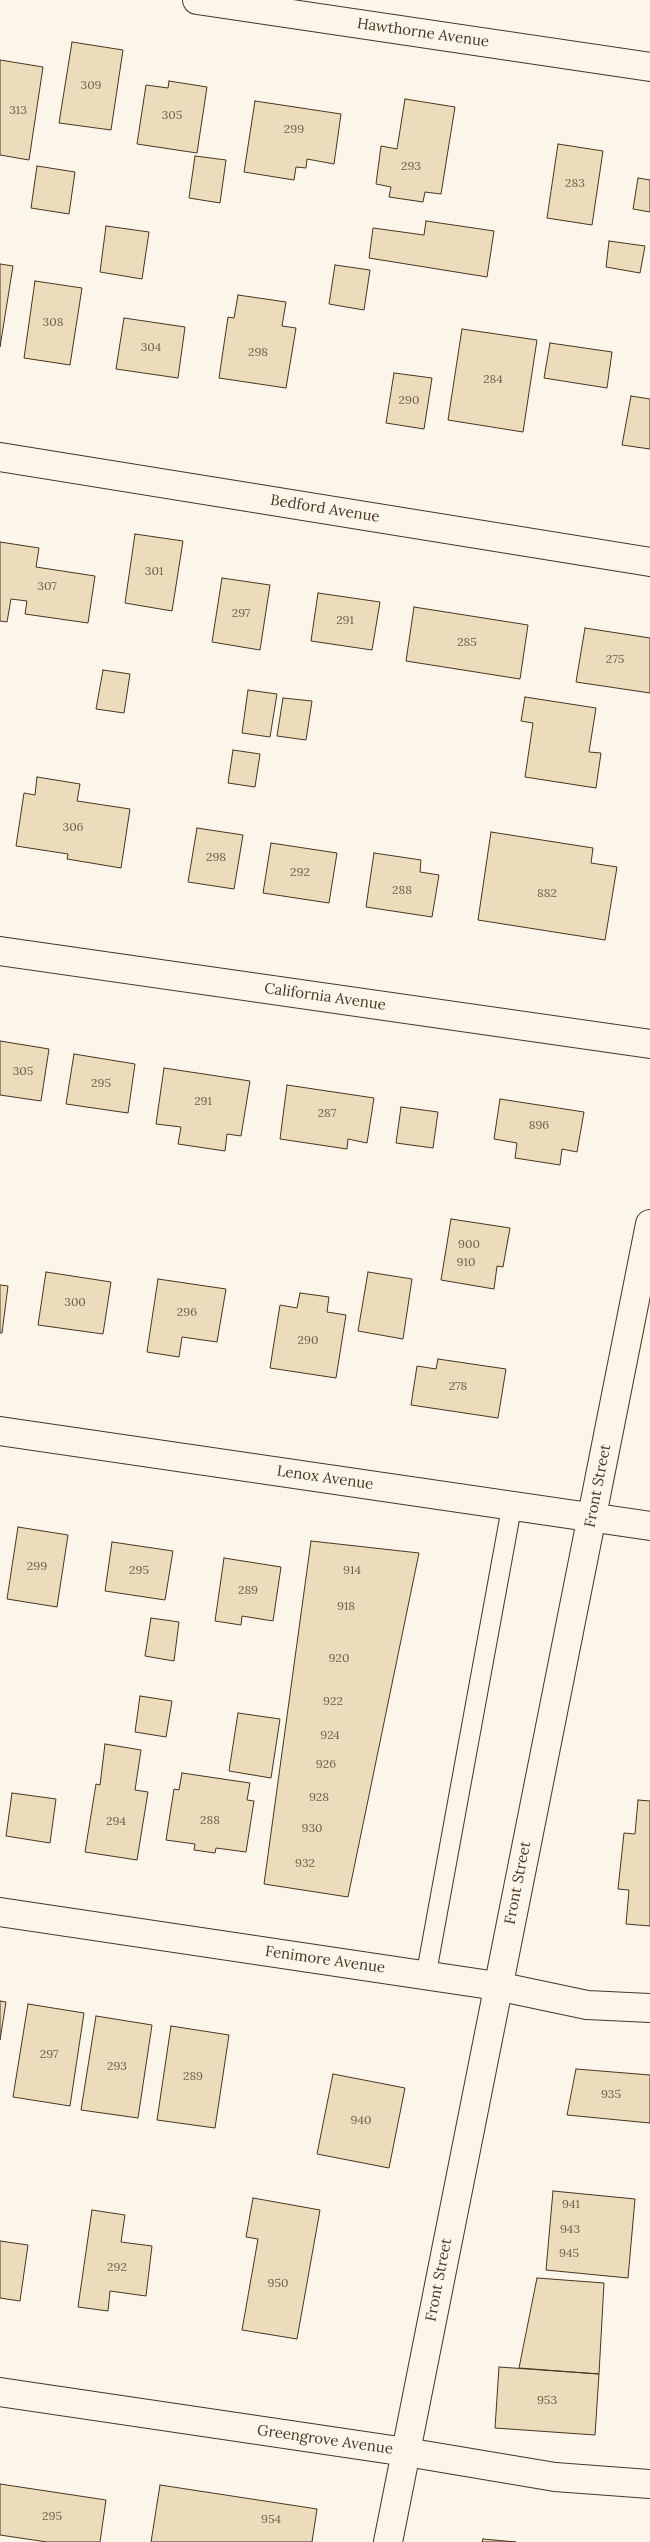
<!DOCTYPE html>
<style>
body{margin:0}
canvas{display:block;background:#fbf6e9}
</style>
<canvas width="650" height="2542"></canvas>
<script>
const ctx = document.querySelector('canvas').getContext('2d');
ctx.lineJoin = 'round';
function fill(path, color) {
  ctx.fillStyle = color;
  ctx.fill(path, 'evenodd');
}
function shape(rows) {
  const path = new Path2D();
  for (const r of rows) {
    path.moveTo(r[0], r[1]);
    for (let i = 2; i < r.length; i += 2) path.lineTo(r[i], r[i + 1]);
  }
  return path;
}
function strokePath(path, color, width, dash) {
  ctx.strokeStyle = color;
  ctx.lineWidth = width;
  ctx.lineCap = dash ? 'butt' : 'round';
  ctx.setLineDash(dash || []);
  ctx.stroke(path);
}
function drawText(font, color, halo, rows, align = 'center') {
  ctx.font = font + ' Lora,serif';
  ctx.lineWidth = 4;
  ctx.setLineDash([]);
  ctx.textBaseline = 'middle';
  ctx.strokeStyle = halo;
  ctx.fillStyle = color;
  for (const [text, x, y, turn = 0] of rows) {
    ctx.save();
    ctx.translate(x, y);
    ctx.rotate((+turn || 0) * Math.PI / 180);
    ctx.textAlign = isNaN(turn) ? turn : align;
    if (halo) ctx.strokeText(text, 0, 0);
    ctx.fillText(text, 0, 0);
    ctx.restore();
  }
}
const building = shape([
 [72,42,123,50,111,130,59,123,72,42],
 [0,60,43,67,29,160,0,155,0,60],
 [169,81,207,87,197,153,137,144,146,85,168,88,169,81],
 [405,99,455,107,441,194,425,192,423,202,389,197,391,187,376,184,381,146,397,149,405,99],
 [255,101,341,114,334,164,307,159,306,168,296,167,294,180,244,172,255,101],
 [558,144,603,151,592,225,547,218,558,144],
 [195,156,226,160,220,203,189,198,195,156],
 [37,166,75,172,69,214,31,208,37,166],
 [638,178,650,180,650,212,633,209,638,178],
 [426,221,494,231,487,277,369,258,373,228,424,235,426,221],
 [106,226,149,232,142,279,100,272,106,226],
 [609,241,645,246,640,273,606,267,609,241],
 [0,264,13,266,0,347,0,264],
 [335,265,370,270,364,310,329,304,335,265],
 [35,281,82,288,70,365,24,358,35,281],
 [238,295,286,302,282,326,296,328,286,388,219,378,228,317,234,318,238,295],
 [124,318,185,327,178,378,116,369,124,318],
 [462,329,537,340,523,432,448,420,462,329],
 [550,343,612,352,607,388,544,378,550,343],
 [394,373,432,378,424,429,386,423,394,373],
 [631,396,650,399,650,449,622,445,631,396],
 [135,534,183,541,172,611,125,603,135,534],
 [0,542,39,548,36,567,95,576,88,623,25,614,27,601,11,599,7,622,0,621,0,542],
 [222,578,270,585,260,650,212,642,222,578],
 [318,593,380,602,372,650,311,641,318,593],
 [414,607,528,625,520,679,406,661,414,607],
 [585,628,650,638,650,693,576,682,585,628],
 [103,670,130,674,124,713,96,709,103,670],
 [248,690,277,694,270,737,242,733,248,690],
 [525,697,596,708,589,752,601,753,596,788,525,777,533,723,521,721,525,697],
 [283,698,312,701,306,740,277,736,283,698],
 [233,750,260,754,255,787,228,783,233,750],
 [37,777,80,784,77,801,130,809,121,868,67,859,68,854,16,846,24,793,35,795,37,777],
 [197,828,243,835,234,889,188,882,197,828],
 [491,832,593,848,591,863,617,867,605,940,478,920,491,832],
 [271,843,337,853,329,903,263,893,271,843],
 [374,853,421,860,420,872,439,875,432,917,366,907,374,853],
 [0,1041,49,1049,41,1101,0,1095,0,1041],
 [74,1054,135,1064,128,1113,66,1104,74,1054],
 [164,1068,250,1081,241,1136,227,1134,225,1151,178,1144,181,1127,156,1124,164,1068],
 [287,1085,374,1098,367,1143,348,1139,347,1149,280,1139,287,1085],
 [500,1099,584,1112,577,1152,562,1149,560,1165,515,1158,517,1143,494,1139,500,1099],
 [401,1107,438,1112,433,1148,396,1143,401,1107],
 [451,1219,510,1228,503,1267,497,1266,494,1289,441,1280,451,1219],
 [46,1272,111,1282,103,1334,38,1325,46,1272],
 [368,1272,412,1279,403,1339,358,1331,368,1272],
 [158,1279,226,1289,217,1342,182,1337,179,1357,147,1352,158,1279],
 [0,1285,8,1286,2,1333,0,1333,0,1285],
 [300,1293,329,1297,327,1312,346,1315,336,1378,270,1368,280,1305,297,1308,300,1293],
 [438,1359,506,1369,498,1418,411,1405,417,1366,436,1369,438,1359],
 [18,1527,68,1535,57,1607,7,1599,18,1527],
 [311,1541,419,1553,348,1897,264,1884,311,1541],
 [112,1542,173,1551,165,1600,105,1591,112,1542],
 [224,1558,281,1567,273,1621,242,1616,241,1625,215,1621,224,1558],
 [151,1618,179,1622,174,1661,145,1656,151,1618],
 [140,1696,172,1701,166,1737,135,1732,140,1696],
 [238,1713,280,1719,271,1778,229,1771,238,1713],
 [105,1744,141,1750,135,1790,148,1792,137,1860,85,1852,96,1784,100,1785,105,1744],
 [182,1773,250,1783,247,1800,254,1801,246,1852,216,1848,215,1853,194,1850,195,1844,166,1840,174,1789,179,1790,182,1773],
 [12,1793,56,1799,50,1843,6,1836,12,1793],
 [638,1800,650,1801,650,1926,626,1924,629,1890,618,1889,624,1833,635,1834,638,1800],
 [0,2001,6,2002,0,2040,0,2001],
 [28,2004,84,2013,70,2106,13,2097,28,2004],
 [96,2016,152,2025,138,2118,81,2110,96,2016],
 [171,2026,229,2035,215,2128,157,2120,171,2026],
 [576,2069,650,2075,650,2123,567,2115,576,2069],
 [333,2074,405,2088,389,2168,317,2154,333,2074],
 [553,2191,635,2199,628,2278,546,2270,553,2191],
 [253,2198,320,2210,297,2339,242,2330,258,2239,246,2237,253,2198],
 [92,2210,125,2215,121,2242,152,2246,146,2296,110,2291,108,2311,78,2307,92,2210],
 [0,2241,28,2245,20,2301,0,2298,0,2241],
 [537,2278,604,2283,599,2374,519,2368,537,2278],
 [499,2367,599,2374,595,2435,495,2428,499,2367],
 [0,2484,106,2500,100,2542,47,2542,0,2535,0,2484],
 [160,2485,317,2509,312,2542,151,2542,160,2485],
 [483,2539,516,2542,482,2542,483,2539]
]);
fill(building, '#ecdcbc');
strokePath(building, '#4a3520', 1);
const lane = shape([
 [426,1975,512,1505]
]);
const street = shape([
 [197,0,650,67],
 [0,457,650,562],
 [0,951,650,1044],
 [0,1431,650,1526],
 [0,1912,497,1986,587,2005,650,2008],
 [0,2392,406,2452,555,2477,650,2484]
]);
const primary = shape([
 [388,2542,650,1224]
]);
strokePath(lane, '#4a3520', 21);
strokePath(street, '#4a3520', 30);
strokePath(primary, '#4a3520', 30);
strokePath(lane, '#fbf6e9', 19);
strokePath(street, '#fbf6e9', 28);
strokePath(primary, '#fbf6e9', 28);
drawText('12px', '#725f47', null, [
 ["309",91,86],
 ["313",18,111],
 ["305",172,116],
 ["299",294,130],
 ["293",411,167],
 ["283",575,184],
 ["308",53,323],
 ["304",151,348],
 ["298",258,353],
 ["284",493,380],
 ["290",409,401],
 ["301",154,572],
 ["307",47,587],
 ["297",241,614],
 ["291",345,621],
 ["285",467,643],
 ["275",615,660],
 ["306",73,828],
 ["298",216,858],
 ["292",300,873],
 ["288",402,891],
 ["882",547,894],
 ["305",23,1072],
 ["295",101,1084],
 ["291",203,1102],
 ["287",327,1114],
 ["896",539,1126],
 ["900",469,1245],
 ["910",466,1263],
 ["300",75,1303],
 ["296",187,1313],
 ["290",308,1341],
 ["278",458,1387],
 ["299",37,1567],
 ["295",139,1571],
 ["914",352,1571],
 ["289",248,1591],
 ["918",346,1607],
 ["920",339,1659],
 ["922",333,1702],
 ["924",330,1736],
 ["926",326,1765],
 ["928",319,1798],
 ["288",210,1821],
 ["294",116,1822],
 ["930",312,1829],
 ["932",305,1864],
 ["297",49,2055],
 ["293",117,2067],
 ["289",193,2077],
 ["935",611,2095],
 ["940",361,2121],
 ["941",571,2205],
 ["943",570,2230],
 ["945",569,2254],
 ["292",117,2268],
 ["950",278,2284],
 ["953",547,2401],
 ["295",52,2517],
 ["954",271,2520]
]);
drawText('15px', '#4a3520', '#fbf6e9', [
 ["Hawthorne Avenue",423,33,8],
 ["Bedford Avenue",325,509,9],
 ["California Avenue",325,997,8],
 ["Lenox Avenue",325,1478,8],
 ["Front Street",598,1486,-79],
 ["Front Street",518,1883,-79],
 ["Fenimore Avenue",325,1960,8],
 ["Front Street",439,2280,-79],
 ["Greengrove Avenue",325,2440,8]
]);
</script>
